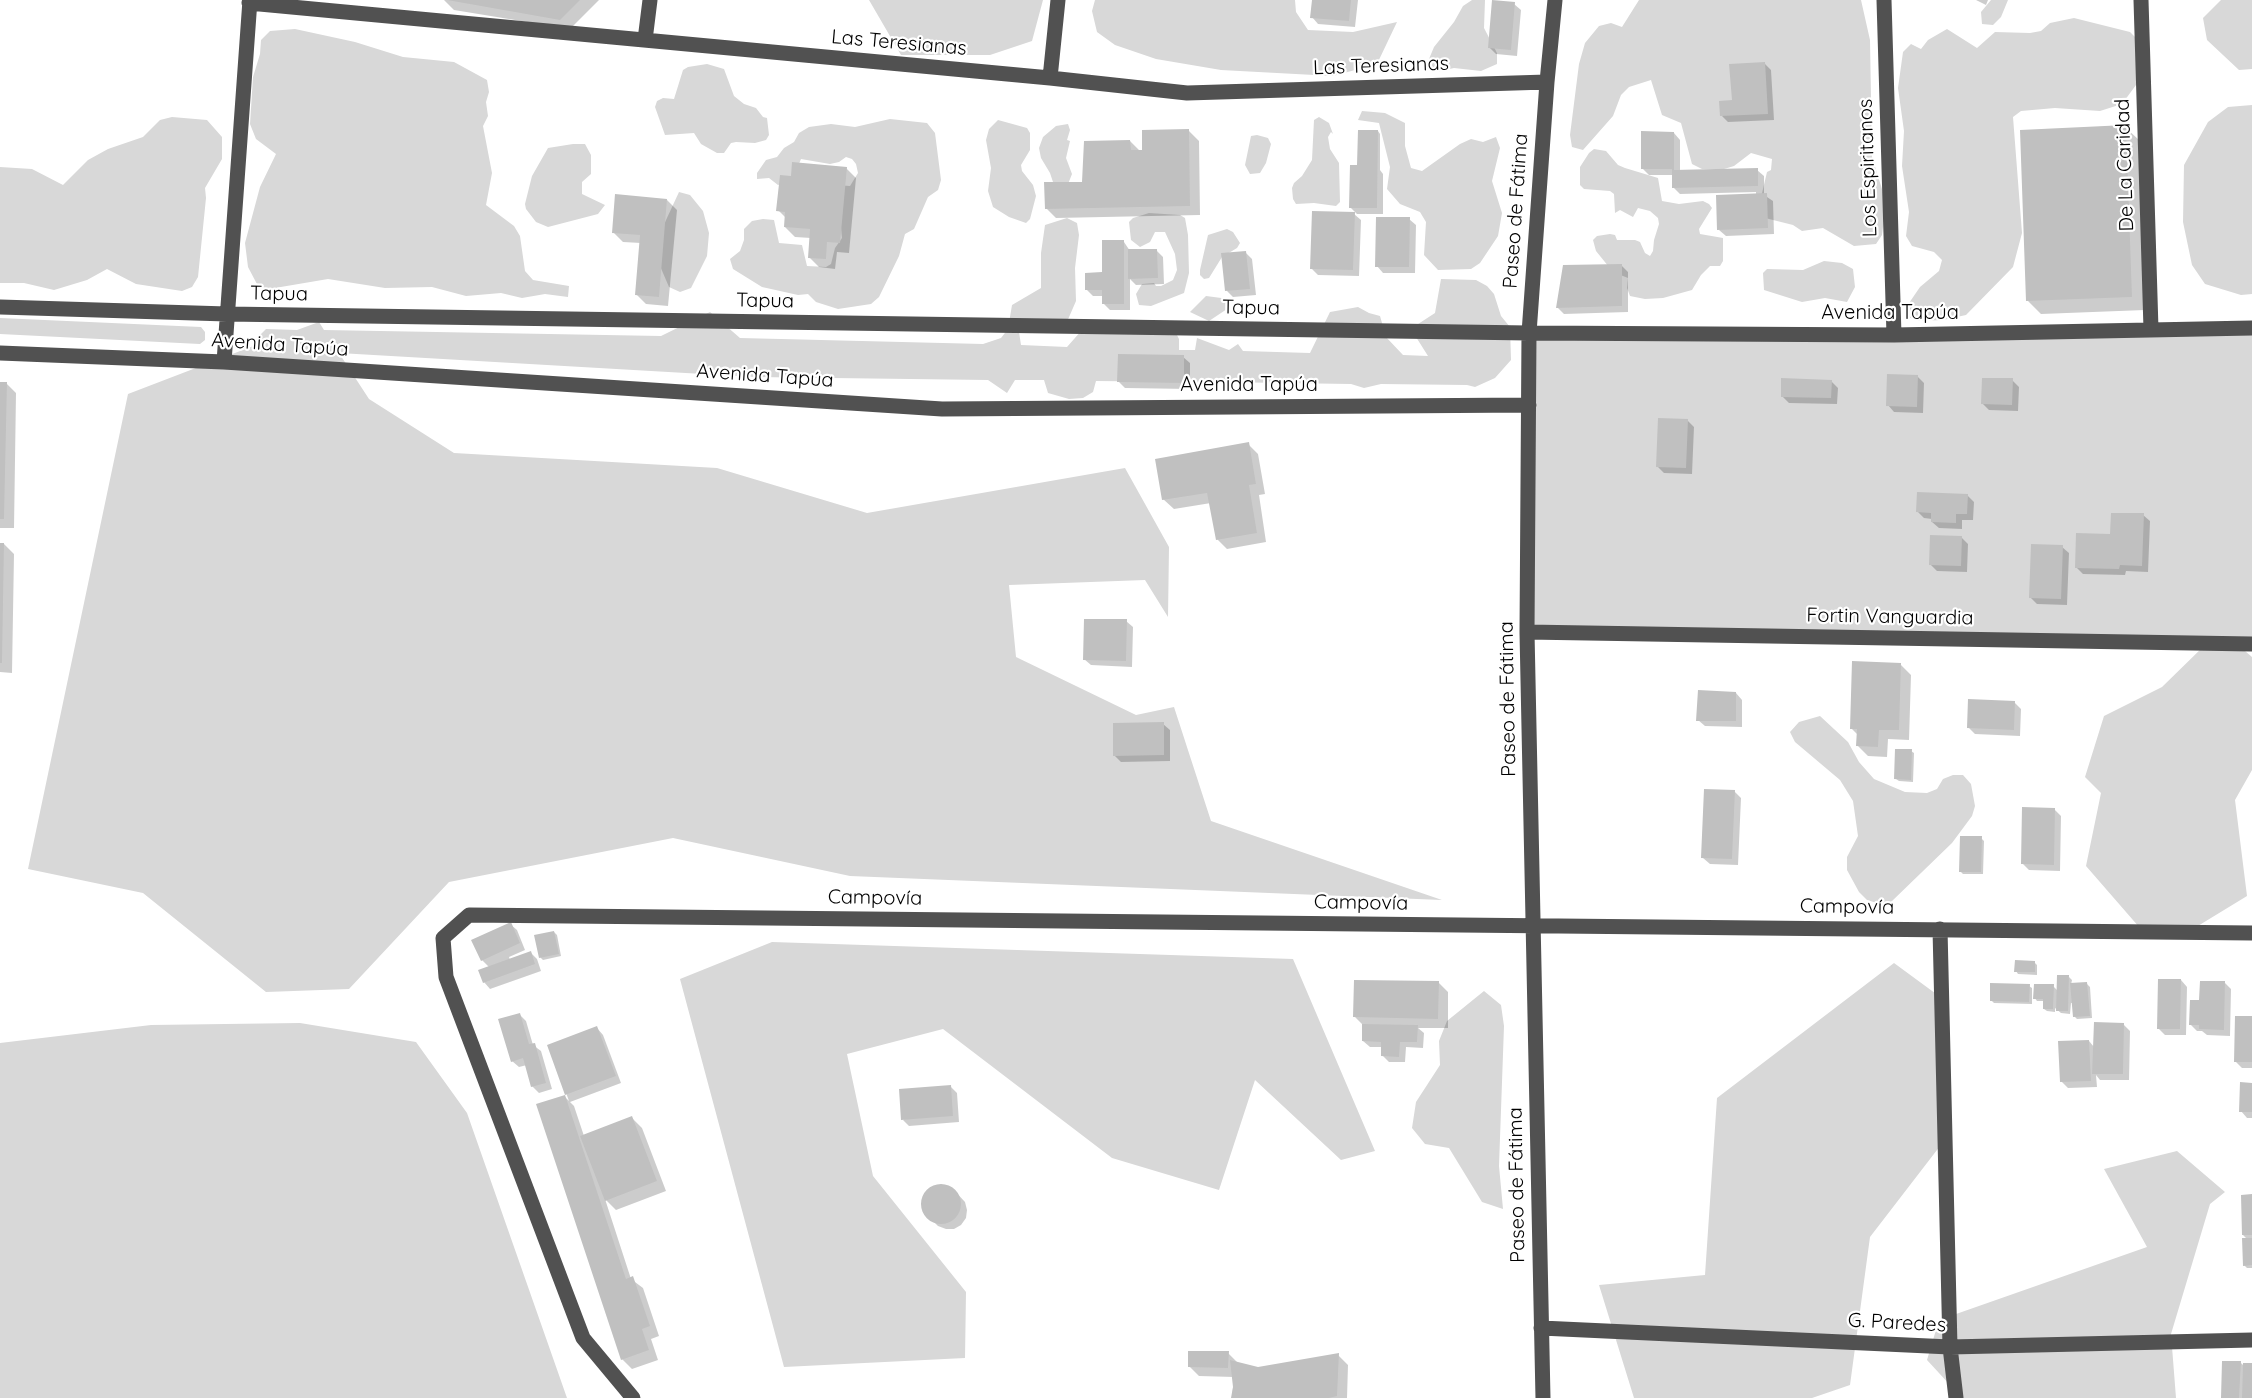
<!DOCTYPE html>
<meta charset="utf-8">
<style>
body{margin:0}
canvas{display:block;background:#fff}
</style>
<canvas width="2252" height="1398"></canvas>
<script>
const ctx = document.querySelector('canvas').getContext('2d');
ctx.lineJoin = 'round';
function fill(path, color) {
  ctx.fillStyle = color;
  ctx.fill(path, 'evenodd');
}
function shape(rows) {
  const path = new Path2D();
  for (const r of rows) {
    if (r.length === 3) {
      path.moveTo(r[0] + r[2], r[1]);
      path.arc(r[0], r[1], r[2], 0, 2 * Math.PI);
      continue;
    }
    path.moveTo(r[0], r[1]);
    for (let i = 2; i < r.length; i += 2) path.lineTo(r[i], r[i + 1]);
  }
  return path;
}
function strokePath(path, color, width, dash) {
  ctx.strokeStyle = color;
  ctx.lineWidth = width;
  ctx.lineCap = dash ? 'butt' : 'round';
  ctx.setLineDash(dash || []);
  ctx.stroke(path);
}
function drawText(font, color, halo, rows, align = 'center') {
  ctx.font = font + ' Quicksand,sans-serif';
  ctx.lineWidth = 4.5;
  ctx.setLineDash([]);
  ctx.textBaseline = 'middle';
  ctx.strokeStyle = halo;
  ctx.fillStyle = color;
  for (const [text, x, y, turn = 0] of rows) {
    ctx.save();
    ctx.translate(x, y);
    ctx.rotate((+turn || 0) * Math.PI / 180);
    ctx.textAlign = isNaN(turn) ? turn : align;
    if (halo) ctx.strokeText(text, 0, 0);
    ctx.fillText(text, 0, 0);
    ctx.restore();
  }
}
fill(shape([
 [869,0,1043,0,1032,41,990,55,901,55],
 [1095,0,1295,0,1296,12,1308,30,1353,32,1397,22,1377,64,1333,76,1221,70,1156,59,1115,45,1097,32,1092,11],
 [1472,0,1485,0,1484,28,1497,53,1497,64,1481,71,1454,68,1436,72,1429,70,1429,59,1434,47,1454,22,1463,6],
 [1639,0,1861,0,1870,40,1872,157,1886,202,1882,235,1876,244,1854,246,1823,228,1802,231,1793,225,1761,217,1759,206,1767,172,1771,170,1772,159,1751,153,1734,166,1724,169,1702,169,1692,164,1681,123,1662,115,1651,80,1629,87,1621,95,1613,116,1583,150,1572,147,1570,135,1579,64,1585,43,1599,26,1611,23,1622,27],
 [1991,0,2008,0,2001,17,1993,25,1982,24,1981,12],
 [2221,0,2252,0,2252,69,2239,70,2207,40,2203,18],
 [2074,18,2130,32,2138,40,2136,85,2122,104,2100,111,2055,108,2021,111,2013,117,2022,233,2013,267,1966,315,1943,320,1918,321,1908,317,1907,306,1920,287,1939,271,1942,260,1934,252,1912,246,1906,236,1909,212,1902,166,1904,131,1898,88,1903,52,1911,44,1921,49,1928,40,1947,29,1977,48,1995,32,2030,33,2041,31,2050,23],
 [295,29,355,42,403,57,454,62,487,80,489,92,486,102,488,116,483,126,492,173,486,205,514,226,520,236,525,271,533,280,569,286,568,297,545,294,522,298,501,293,466,296,432,287,385,288,328,279,269,289,258,286,248,267,245,243,260,187,276,154,256,139,250,124,253,77,260,54,261,40,270,31],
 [707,64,724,69,734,96,744,104,756,108,763,117,767,118,769,135,766,140,755,143,736,142,731,143,724,153,717,153,701,144,694,133,665,135,655,107,657,101,663,98,674,99,683,70,688,67],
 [2252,105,2252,294,2241,295,2205,284,2192,265,2183,222,2184,165,2208,122,2228,107],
 [1362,111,1385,113,1405,123,1405,146,1411,168,1422,171,1460,144,1471,139,1483,142,1496,137,1500,148,1492,181,1502,213,1498,236,1480,263,1471,269,1438,270,1424,255,1426,222,1420,212,1400,204,1387,189,1390,167,1379,123,1358,120],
 [172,117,207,120,222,137,222,159,205,188,206,198,198,277,192,287,182,291,136,284,107,269,87,280,54,290,24,283,0,283,0,167,32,169,63,185,88,160,108,149,143,137,160,120],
 [1319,117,1329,123,1333,134,1331,132,1328,137,1330,149,1339,163,1340,202,1336,206,1314,203,1296,204,1293,199,1292,188,1294,183,1302,176,1312,160,1314,120],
 [890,119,927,123,935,133,941,180,938,190,928,197,914,229,905,234,899,256,879,297,871,304,838,309,816,302,808,294,798,295,762,287,733,269,730,259,740,251,744,240,744,229,752,221,763,219,774,220,779,243,802,245,807,266,826,267,831,264,835,248,842,238,837,185,850,186,858,173,856,164,852,159,846,157,839,162,830,164,801,159,793,178,788,182,778,185,769,178,757,179,757,173,766,160,777,157,784,148,794,142,799,133,809,127,831,124,855,127],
 [998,120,1027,128,1030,133,1030,150,1021,165,1022,171,1033,185,1036,196,1030,219,1026,223,1009,217,993,207,988,191,991,168,986,140,989,129],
 [1068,124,1070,130,1067,140,1070,141,1066,158,1072,174,1066,189,1055,188,1050,173,1041,158,1039,148,1043,137,1056,126],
 [1257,135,1268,138,1271,144,1266,163,1260,173,1250,174,1245,165,1251,136],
 [573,144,585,144,591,155,591,174,582,182,582,194,605,205,598,214,548,227,536,222,526,209,525,204,532,176,548,148],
 [1594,149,1606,151,1618,165,1625,168,1658,178,1662,201,1679,204,1703,201,1709,204,1712,208,1699,229,1700,234,1723,238,1723,261,1720,266,1710,266,1701,275,1692,290,1663,298,1645,299,1630,296,1627,288,1628,278,1613,272,1596,251,1593,240,1597,236,1610,234,1615,235,1617,240,1635,240,1640,242,1645,253,1650,256,1653,251,1654,240,1659,224,1658,218,1650,211,1638,208,1633,217,1620,210,1615,213,1614,194,1610,191,1584,189,1580,185,1580,167,1589,153],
 [679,192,690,195,703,211,709,233,707,256,691,288,680,292,669,287,660,266,660,233],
 [1149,213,1180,215,1185,218,1188,235,1189,273,1184,293,1151,306,1139,305,1136,294,1142,284,1154,283,1156,286,1161,286,1173,280,1177,270,1175,254,1165,232,1155,232,1150,242,1140,247,1131,240,1129,222,1133,218],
 [1067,218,1077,223,1079,235,1075,268,1076,301,1063,331,1019,332,1021,345,1067,347,1082,330,1176,333,1179,339,1179,350,1195,350,1197,338,1229,350,1238,344,1243,351,1310,353,1330,312,1358,307,1369,313,1380,316,1386,337,1403,355,1428,356,1416,337,1415,326,1435,313,1441,279,1476,280,1487,286,1494,294,1501,316,1510,327,1511,360,1495,378,1475,387,1467,385,1381,384,1364,388,1351,384,1218,382,1201,389,1192,382,1096,381,1093,392,1083,398,1069,399,1048,393,1044,380,1015,380,1007,393,988,380,755,377,339,353,369,399,454,453,717,468,867,513,1125,468,1169,547,1168,617,1145,580,1009,585,1016,657,1136,715,1174,707,1211,821,1442,900,850,876,673,838,449,882,349,989,266,992,143,893,28,869,128,394,261,343,260,335,266,329,297,330,319,322,324,330,661,336,710,312,740,338,983,344,1001,338,1008,329,1012,305,1041,288,1041,253,1045,225],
 [1227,229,1233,232,1240,243,1237,248,1222,257,1209,278,1204,279,1200,275,1200,270,1208,235],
 [1824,261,1842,263,1853,269,1855,287,1847,302,1825,298,1802,302,1764,290,1763,273,1767,269,1803,270],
 [1206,296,1229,299,1227,309,1209,321,1190,312],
 [0,318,201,327,205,332,205,340,200,344,0,334],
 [2252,328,2252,644,2238,645,2252,657,2252,770,2235,800,2247,896,2188,932,2146,935,2086,866,2101,793,2085,777,2104,716,2162,687,2206,644,1527,632,1529,333],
 [1820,716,1848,742,1859,762,1874,779,1905,792,1927,793,1937,789,1943,779,1953,775,1963,775,1971,784,1975,806,1972,816,1952,843,1891,902,1880,904,1867,900,1859,892,1847,870,1847,857,1858,836,1853,801,1840,780,1795,742,1790,732,1799,722],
 [772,942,1293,959,1375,1151,1341,1160,1255,1080,1219,1190,1112,1158,943,1029,847,1054,873,1176,966,1292,965,1358,784,1367,680,979],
 [1894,963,1943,999,1947,1137,1870,1237,1850,1385,1812,1398,1634,1398,1599,1285,1705,1275,1717,1098],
 [1484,991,1501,1005,1504,1026,1499,1166,1503,1209,1482,1202,1449,1148,1425,1144,1412,1128,1416,1102,1440,1065,1439,1041,1447,1021],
 [300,1023,416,1042,467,1113,567,1398,0,1398,0,1043,151,1025],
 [2177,1151,2225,1192,2210,1204,2171,1334,2176,1398,1962,1398,1927,1360,1939,1320,2147,1247,2104,1169]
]), '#d8d8d8');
fill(shape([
 [444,0,599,0,570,29,454,10],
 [1313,0,1358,0,1355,27,1318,24,1312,17],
 [1976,0,1988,0,1986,5],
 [1514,4,1521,10,1517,56,1496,54,1489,47],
 [1764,63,1771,70,1774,120,1728,122,1722,116],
 [2125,127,2139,140,2145,310,2041,314,2028,301],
 [1189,131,1199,141,1200,215,1056,218,1046,208,1084,184,1130,141,1140,151],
 [1378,131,1380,134,1380,170,1383,174,1383,214,1357,214,1350,207,1361,167],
 [1674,133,1680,140,1680,171,1757,170,1764,176,1764,195,1773,201,1774,234,1726,236,1719,230,1756,195,1756,192,1680,194,1673,187,1673,175,1649,175,1642,168],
 [846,168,856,178,849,253,837,252,835,269,819,267,809,257,811,238,795,237,785,227,786,218,778,210,792,177],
 [667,200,677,210,668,306,646,304,636,294,641,243,623,242,613,232],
 [1354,214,1361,220,1359,276,1318,275,1312,269],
 [1409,219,1416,225,1415,273,1383,273,1377,266],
 [1124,242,1130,251,1156,250,1163,257,1164,284,1136,285,1130,279,1130,310,1110,310,1103,303,1103,296,1093,296,1086,289,1103,274],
 [1245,252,1252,259,1256,295,1233,297,1227,291],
 [1621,265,1628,272,1628,312,1564,314,1557,307],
 [1183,357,1190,363,1190,389,1125,388,1119,382],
 [1917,376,1924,383,1923,413,1894,412,1888,405],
 [2012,380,2019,387,2018,411,1989,410,1982,403],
 [1831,381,1838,388,1837,404,1789,403,1782,396],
 [0,383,6,383,16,393,14,528,0,528],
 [1687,420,1694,427,1692,474,1664,473,1658,467],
 [1248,444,1258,454,1265,494,1259,495,1266,542,1227,549,1217,539,1211,503,1174,509,1163,499],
 [1967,495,1974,502,1973,520,1962,520,1962,529,1939,528,1932,522,1932,519,1924,518,1918,512],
 [2143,515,2150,521,2148,572,2126,571,2125,575,2083,574,2076,567,2111,536],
 [1961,537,1968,544,1967,572,1937,571,1930,564],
 [0,544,4,544,14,554,12,673,0,672],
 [2062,547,2069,553,2067,605,2037,604,2030,597],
 [1126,621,1133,627,1132,667,1091,665,1084,659],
 [1901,665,1911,675,1909,740,1888,739,1887,757,1868,756,1858,746,1858,735,1851,728],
 [1736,693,1742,700,1742,727,1705,726,1698,720],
 [2014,702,2021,709,2020,736,1975,734,1969,728],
 [1163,724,1170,730,1170,761,1121,762,1114,755],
 [1911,751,1914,753,1913,782,1899,781,1896,779],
 [1734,791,1741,798,1738,865,1710,864,1703,858],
 [2054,809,2061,816,2060,871,2029,870,2023,864],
 [1981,838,1984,841,1983,874,1963,874,1960,871],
 [510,924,517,930,525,950,509,957,510,960,530,952,537,959,541,971,490,989,484,982,489,967,482,960],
 [554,932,557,935,561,956,543,960,540,957],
 [2034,962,2037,965,2037,975,2018,974,2016,971],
 [2069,977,2072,980,2071,985,2087,984,2090,987,2092,1018,2077,1019,2074,1016,2073,1003,2071,1003,2070,1014,2061,1013,2055,1008,2055,1012,2047,1011,2044,1009,2044,1001,2037,1001,2034,997,2053,986,2058,991],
 [2181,980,2187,987,2186,1035,2165,1035,2158,1028],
 [1438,982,1448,992,1448,1028,1418,1028,1424,1033,1423,1048,1406,1047,1405,1062,1389,1062,1382,1055,1382,1047,1370,1047,1363,1041,1364,1026,1355,1017],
 [2225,983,2231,989,2230,1036,2207,1035,2202,1031,2197,1031,2190,1024,2201,1002],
 [2029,986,2032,988,2032,1004,1994,1003,1991,1000],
 [519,1014,526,1021,533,1045,541,1051,552,1089,539,1093,532,1086,527,1065,519,1067,512,1061],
 [2252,1017,2252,1068,2242,1068,2235,1061],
 [2124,1025,2130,1031,2129,1080,2100,1080,2096,1075,2097,1087,2068,1088,2061,1081,2089,1041,2094,1047],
 [597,1028,603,1035,621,1083,570,1102,574,1106,584,1136,632,1118,642,1128,666,1191,616,1210,605,1199,631,1279,643,1288,659,1336,651,1339,658,1360,632,1369,622,1359,564,1096,569,1101,549,1046],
 [2252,1084,2252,1118,2247,1118,2241,1111],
 [950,1086,957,1093,959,1122,909,1126,903,1120],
 [936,1186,952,1188,965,1202,967,1210,966,1218,961,1225,954,1229,946,1229,938,1226,925,1213,923,1205,924,1197,929,1190],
 [2252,1196,2252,1268,2247,1268,2244,1265,2248,1240,2243,1235],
 [1228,1353,1238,1363,1258,1369,1338,1355,1348,1365,1347,1398,1232,1398,1234,1377,1199,1376,1189,1366],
 [2240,1362,2245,1367,2252,1365,2252,1398,2222,1398]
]), '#0003');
fill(shape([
 [447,0,580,0,560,20],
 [1312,0,1351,0,1349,21,1310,18],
 [1492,0,1515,2,1511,50,1488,48],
 [1765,62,1768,114,1720,116,1719,101,1732,100,1729,64],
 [2126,125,2132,297,2026,301,2020,130],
 [1189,129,1190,206,1045,209,1044,182,1082,182,1084,141,1130,140,1131,150,1142,150,1142,130],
 [1358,130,1378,130,1377,208,1349,208,1350,165,1357,165],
 [1641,131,1674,132,1674,170,1758,168,1758,186,1672,188,1672,169,1641,169],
 [792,162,847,167,840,243,827,242,826,259,808,258,810,229,784,227,785,212,776,211,780,175,791,176],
 [1767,193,1768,228,1717,230,1716,195],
 [615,194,667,199,659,297,635,295,640,235,612,233],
 [1312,211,1355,212,1353,270,1310,269],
 [1376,217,1410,217,1409,267,1375,267],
 [1102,240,1124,240,1124,304,1102,304,1102,290,1085,290,1085,273,1102,272],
 [1128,249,1157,249,1158,278,1128,279],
 [1246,251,1250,289,1225,291,1221,253],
 [1622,264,1622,306,1556,308,1563,265],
 [1118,354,1184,355,1184,383,1117,382],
 [1887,374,1918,375,1917,407,1886,406],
 [1781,378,1832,380,1831,398,1781,397],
 [1982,378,2013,378,2012,405,1981,404],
 [0,382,7,382,4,519,0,519],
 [1658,418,1688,419,1686,468,1656,467],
 [1249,442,1256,484,1249,485,1257,533,1216,540,1207,493,1162,500,1155,459],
 [1917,492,1968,494,1967,514,1956,514,1956,523,1931,522,1931,513,1916,512],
 [2111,513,2144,513,2142,566,2120,565,2119,569,2075,568,2076,533,2110,534],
 [1930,535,1962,536,1961,566,1929,565],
 [0,543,4,543,2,663,0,663],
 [2031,544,2063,545,2061,599,2029,598],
 [1084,619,1127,619,1126,661,1083,660],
 [1852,661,1901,663,1899,730,1879,730,1878,747,1856,746,1857,729,1850,729],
 [1698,690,1736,692,1736,721,1696,721],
 [1968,699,2015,701,2014,730,1967,728],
 [1164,722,1164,755,1113,756,1113,723],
 [1895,749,1912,749,1911,780,1894,779],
 [1704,789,1735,790,1732,859,1701,858],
 [2022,807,2055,808,2054,865,2021,864],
 [1960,836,1982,836,1981,872,1959,872],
 [511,922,520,943,481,961,471,940],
 [554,931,559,954,539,958,534,935],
 [531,951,535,964,483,983,478,970],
 [2015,960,2035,961,2035,972,2014,972],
 [2057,975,2069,975,2068,1011,2056,1011],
 [2158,979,2181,979,2180,1029,2157,1029],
 [1354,980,1439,981,1438,1019,1353,1017],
 [2200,981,2225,981,2224,1030,2199,1029,2199,1025,2189,1025,2190,1000,2199,1000],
 [2087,982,2090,1016,2073,1017,2070,983],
 [1990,983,2030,984,2029,1002,1990,1001],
 [2034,984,2054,984,2053,1009,2043,1009,2043,999,2033,999],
 [520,1013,529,1044,535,1043,546,1083,531,1087,523,1058,511,1062,498,1019],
 [2235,1016,2252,1016,2252,1062,2234,1062],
 [2094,1022,2124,1023,2123,1074,2092,1074],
 [1362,1024,1418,1025,1417,1042,1400,1042,1399,1057,1381,1056,1381,1042,1362,1041],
 [597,1026,616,1076,565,1095,547,1045],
 [2089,1040,2091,1081,2060,1082,2058,1041],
 [2240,1082,2252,1083,2252,1112,2239,1112],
 [951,1085,953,1116,901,1120,899,1089],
 [565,1095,626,1279,633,1276,650,1326,642,1329,649,1350,621,1360,536,1104],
 [632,1116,657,1181,605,1201,580,1136],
 [941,1204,20],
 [2252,1194,2252,1235,2242,1235,2241,1195],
 [2242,1238,2252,1238,2252,1265,2243,1266],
 [1188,1351,1229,1351,1228,1368,1188,1367],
 [1339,1353,1337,1396,1329,1398,1231,1398,1233,1387,1230,1360,1258,1367],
 [2222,1361,2241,1361,2239,1398,2221,1398],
 [2243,1363,2252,1363,2252,1398,2242,1398]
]), '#c0c0c0');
strokePath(shape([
 [1884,0,1894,335],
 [2141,0,2151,329],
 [249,3,1050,78,1187,93,1547,82],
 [645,40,650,0],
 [1050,78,1058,0],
 [0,307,227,314,1529,333,1894,335,2252,328],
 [0,353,224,362,942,409,1529,405],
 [224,362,250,0],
 [1527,632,2252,644],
 [1940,929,1950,1347,1956,1398],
 [1541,1328,1950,1347,2252,1340],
 [633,1398,583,1338,446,977,443,938,469,915,2252,933],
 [1543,1398,1527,632,1529,333,1547,82,1555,0]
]), '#515151', 15);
drawText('20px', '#000', '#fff', [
 ["Las Teresianas",899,43,5],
 ["Las Teresianas",1381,66,-2],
 ["De La Caridad",2125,165,-92],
 ["Los Espiritanos",1868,168,-92],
 ["Paseo de Fátima",1516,211,-86],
 ["Tapua",279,294,1],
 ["Tapua",765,301,1],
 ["Tapua",1251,308,1],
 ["Avenida Tapúa",1890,313],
 ["Avenida Tapúa",280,345,4],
 ["Avenida Tapúa",765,376,4],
 ["Avenida Tapúa",1249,385],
 ["Fortin Vanguardia",1890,617,1],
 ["Paseo de Fátima",1508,699,-91],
 ["Campovía",875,898,1],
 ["Campovía",1361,903,1],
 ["Campovía",1847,907,1],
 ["Paseo de Fátima",1517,1185,-91],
 ["G. Paredes",1897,1323,3]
]);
</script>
